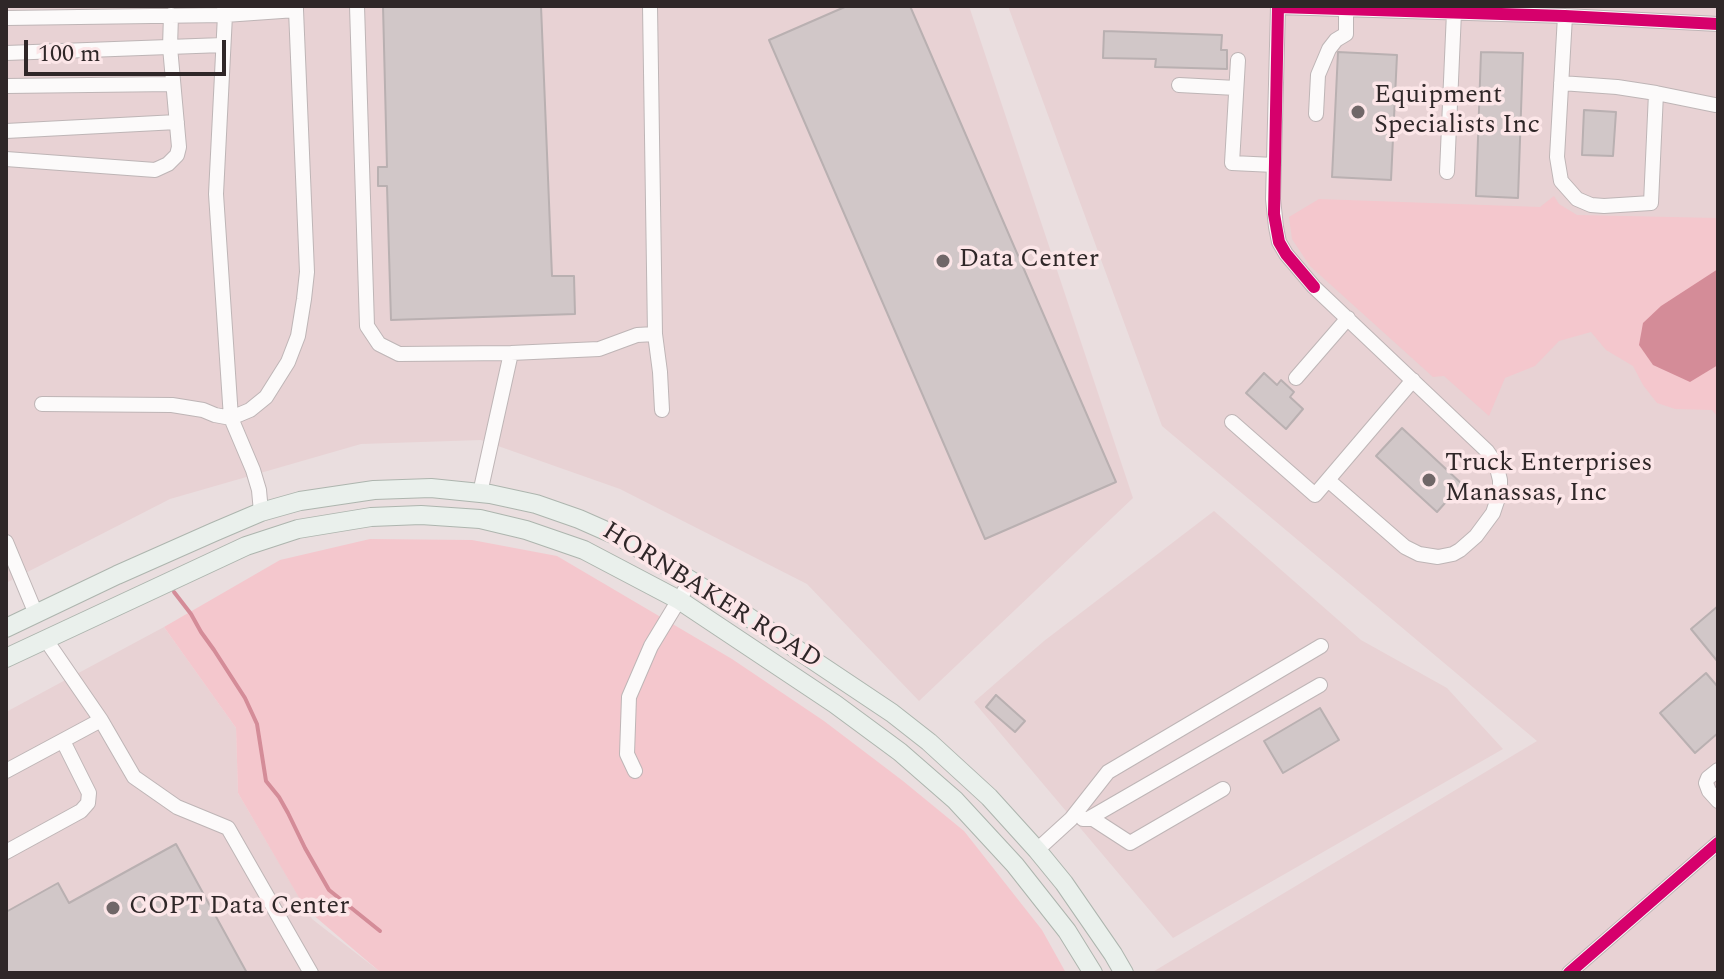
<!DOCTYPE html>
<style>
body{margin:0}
#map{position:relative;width:1724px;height:979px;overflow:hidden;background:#eadedf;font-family:Spectral,serif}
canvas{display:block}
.frame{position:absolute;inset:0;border:8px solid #2f2728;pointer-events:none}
.scale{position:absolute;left:24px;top:40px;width:202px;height:36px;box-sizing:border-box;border:4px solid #2f2728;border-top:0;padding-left:10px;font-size:24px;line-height:28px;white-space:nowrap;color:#2f2728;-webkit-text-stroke:6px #fce6e8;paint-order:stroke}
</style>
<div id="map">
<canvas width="1724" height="979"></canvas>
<div class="frame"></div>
<div class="scale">100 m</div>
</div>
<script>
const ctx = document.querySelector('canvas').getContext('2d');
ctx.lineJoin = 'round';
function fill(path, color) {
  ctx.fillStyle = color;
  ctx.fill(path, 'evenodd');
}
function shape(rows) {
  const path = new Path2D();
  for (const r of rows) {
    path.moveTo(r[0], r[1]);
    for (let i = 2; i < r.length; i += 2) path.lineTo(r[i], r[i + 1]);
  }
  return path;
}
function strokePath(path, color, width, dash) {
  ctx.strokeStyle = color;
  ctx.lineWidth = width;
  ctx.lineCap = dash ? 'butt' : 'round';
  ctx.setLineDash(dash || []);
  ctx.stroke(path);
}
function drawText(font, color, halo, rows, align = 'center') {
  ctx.font = font + ' Spectral,serif';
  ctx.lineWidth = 7;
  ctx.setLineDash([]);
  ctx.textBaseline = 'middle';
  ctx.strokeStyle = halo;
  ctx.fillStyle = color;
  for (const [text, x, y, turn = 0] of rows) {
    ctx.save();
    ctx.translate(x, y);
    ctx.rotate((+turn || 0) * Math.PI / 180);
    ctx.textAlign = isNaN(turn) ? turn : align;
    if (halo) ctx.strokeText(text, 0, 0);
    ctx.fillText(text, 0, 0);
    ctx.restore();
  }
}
fill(shape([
 [6,6,969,6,1133,498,919,701,807,584,620,489,481,440,361,444,170,499,6,583],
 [1008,6,1718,6,1718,973,1151,973,1537,741,1162,426],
 [1214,511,1361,640,1447,688,1503,749,1173,938,974,702,1044,641],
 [164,627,236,728,238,793,312,919,379,971,388,973,6,973,6,712]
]), '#e8d2d4');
fill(shape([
 [1554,196,1559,204,1577,215,1718,218,1718,417,1712,410,1675,409,1657,403,1643,385,1633,366,1606,350,1591,332,1559,341,1535,366,1505,378,1489,416,1444,376,1433,377,1310,266,1292,239,1289,217,1319,199,1540,207],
 [370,539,472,540,557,556,732,659,824,721,903,781,964,831,1042,930,1066,973,388,973,379,971,305,908,238,793,236,728,164,627,280,560]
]), '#f4c7cd');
fill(shape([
 [1718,269,1718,365,1690,382,1653,365,1639,345,1643,323,1661,306]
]), '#d48c98');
strokePath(shape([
 [174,592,191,614,201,632,214,650,245,698,257,724,266,781,279,797,288,813,305,848,329,890,380,931]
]), '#d48c98', 4);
const building = shape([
 [383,6,541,6,552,276,574,276,575,314,391,320,387,186,378,186,378,167,387,167,383,6],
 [847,6,910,6,1116,482,985,539,769,40,847,6],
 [1104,31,1222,35,1221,50,1227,50,1227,69,1155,67,1156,59,1103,58,1104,31],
 [1338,52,1397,55,1391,180,1332,177,1338,52],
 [1481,52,1523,53,1518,198,1476,196,1481,52],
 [1584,110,1616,112,1613,156,1582,155,1584,110],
 [1264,373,1277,385,1281,380,1294,392,1290,397,1303,409,1286,429,1246,393,1264,373],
 [1402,428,1462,484,1437,512,1376,456,1402,428],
 [1718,606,1718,662,1691,629,1718,606],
 [1706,673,1718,687,1718,733,1695,753,1660,713,1706,673],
 [996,695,1025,721,1015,732,986,707,996,695],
 [1320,708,1339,740,1283,773,1264,741,1320,708],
 [176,844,247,973,6,973,6,912,58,883,69,903,176,844]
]);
fill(building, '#d1c7c8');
strokePath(building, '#b9b0b1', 2);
const minor = shape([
 [224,6,225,15,296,10,296,6],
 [357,6,367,326,379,344,399,354,511,353,599,349,637,335,655,334,650,6],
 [6,18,225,15,216,194,231,418,215,415,203,410,172,405,42,404],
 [6,53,223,45],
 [1238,60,1232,163,1274,165],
 [1561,83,1617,87,1656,93,1651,203,1604,206,1591,205,1577,199,1561,181,1557,157,1565,16],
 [1179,85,1236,88],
 [6,86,173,84],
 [1656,93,1715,105],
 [1316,114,1318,75,1329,49,1336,40,1346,34,1346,9],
 [6,131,177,122],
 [6,159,155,170,168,164,177,155,179,147,170,47,171,15],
 [1447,172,1454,12],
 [655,334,660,372,662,410],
 [1296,378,1348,318],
 [1232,422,1315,495,1413,380],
 [1328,480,1405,547,1419,554,1438,557,1453,554,1460,550,1476,536,1493,513,1500,492,1500,480,1496,464,1487,451,1314,287,1286,254,1279,242,1276,227,1273,199,1278,7,1565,16,1718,24],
 [480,493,511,353],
 [261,512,259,490,253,470,231,418,250,410,266,397,288,362,298,336,304,299,307,272,296,10],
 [6,542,36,614],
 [46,640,101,720,134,777,177,807,228,828,311,973],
 [1718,770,1708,778,1706,783,1709,791,1718,801],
 [6,771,101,720],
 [635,771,627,754,629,697,651,646,691,580],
 [1083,819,1093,819,1130,843,1223,789],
 [1088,819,1320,685],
 [1037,850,1071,819,1108,772,1321,646],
 [6,852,81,811,88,803,89,793,63,741],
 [1569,973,1718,843]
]);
const major = shape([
 [6,628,117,575,214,532,261,512,300,501,374,490,431,488,490,494,536,504,579,519,622,538,732,606,892,713,929,742,989,797,1037,850,1064,883,1113,954,1124,973],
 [6,658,246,546,298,529,371,517,421,515,480,519,526,530,584,550,679,600,835,704,900,752,955,800,1015,865,1067,931,1093,973]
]);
strokePath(minor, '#beb5b6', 16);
strokePath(major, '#adb5ae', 20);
strokePath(minor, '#fcfafa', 14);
strokePath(major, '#eaf0ec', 18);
strokePath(shape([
 [1314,287,1286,254,1279,242,1274,214,1278,7,1565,16,1718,24],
 [1569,973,1718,843]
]), '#d6006c', 12);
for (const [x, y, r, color] of [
 [1358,112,8,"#706768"],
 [943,261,8,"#706768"],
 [1429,480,8,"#706768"],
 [113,908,8,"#706768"]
]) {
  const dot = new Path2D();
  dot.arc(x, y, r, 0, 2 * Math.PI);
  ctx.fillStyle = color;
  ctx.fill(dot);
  strokePath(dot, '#fce6e8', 3);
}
drawText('26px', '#2f2728', '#fce6e8', [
 ["Equipment",1374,97],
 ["Specialists Inc",1374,127],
 ["Data Center",959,261],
 ["Truck Enterprises",1445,465],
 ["Manassas, Inc",1445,495],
 ["COPT Data Center",129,908]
], 'left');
drawText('26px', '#2f2728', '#fce6e8', [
 ["HORNBAKER ROAD",711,597,32]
]);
</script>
